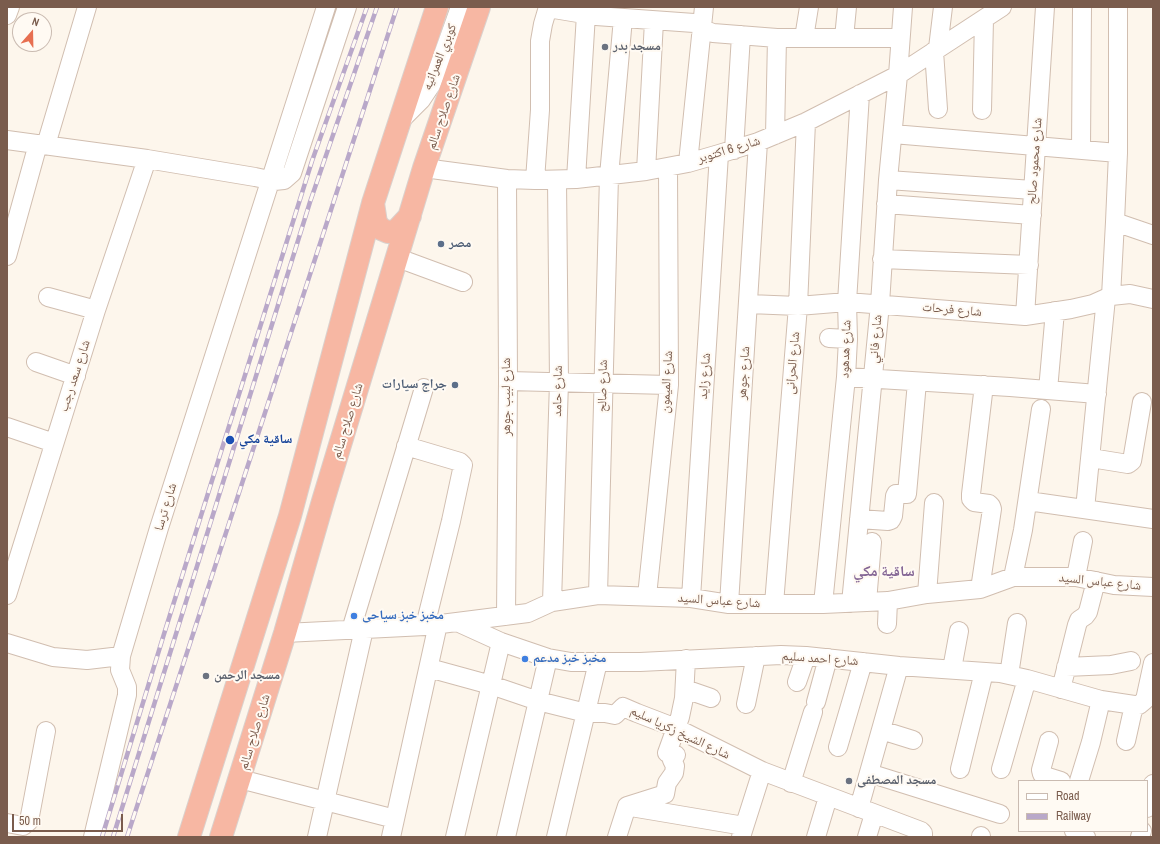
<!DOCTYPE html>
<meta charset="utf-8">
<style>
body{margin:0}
#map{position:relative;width:1160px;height:844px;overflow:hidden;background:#fdf6ec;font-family:"Archivo Narrow",sans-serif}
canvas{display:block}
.frame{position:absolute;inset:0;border:8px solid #7a5c4d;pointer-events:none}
.legend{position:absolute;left:1018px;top:780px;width:130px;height:52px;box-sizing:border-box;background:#fffaf3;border:1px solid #cabbb1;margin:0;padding:5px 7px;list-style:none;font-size:12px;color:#7a5c4d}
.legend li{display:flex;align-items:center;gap:8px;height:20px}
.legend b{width:20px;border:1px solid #cabbb1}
.north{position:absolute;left:12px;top:12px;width:40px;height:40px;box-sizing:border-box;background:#fffaf3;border:1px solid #cabbb1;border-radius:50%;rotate:20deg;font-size:11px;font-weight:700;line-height:16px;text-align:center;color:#7a5c4d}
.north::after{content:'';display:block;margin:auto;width:14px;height:18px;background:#e76f51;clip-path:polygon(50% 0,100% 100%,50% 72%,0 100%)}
.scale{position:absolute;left:12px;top:814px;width:111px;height:18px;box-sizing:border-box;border:2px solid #7a5c4d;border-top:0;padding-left:5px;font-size:12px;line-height:14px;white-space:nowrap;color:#7a5c4d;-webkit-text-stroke:3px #fffaf3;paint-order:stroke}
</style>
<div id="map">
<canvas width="1160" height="844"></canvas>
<div class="frame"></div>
<ul class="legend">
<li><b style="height:5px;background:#fff"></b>Road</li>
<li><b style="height:5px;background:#b9a8c9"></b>Railway</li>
</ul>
<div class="north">N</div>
<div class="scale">50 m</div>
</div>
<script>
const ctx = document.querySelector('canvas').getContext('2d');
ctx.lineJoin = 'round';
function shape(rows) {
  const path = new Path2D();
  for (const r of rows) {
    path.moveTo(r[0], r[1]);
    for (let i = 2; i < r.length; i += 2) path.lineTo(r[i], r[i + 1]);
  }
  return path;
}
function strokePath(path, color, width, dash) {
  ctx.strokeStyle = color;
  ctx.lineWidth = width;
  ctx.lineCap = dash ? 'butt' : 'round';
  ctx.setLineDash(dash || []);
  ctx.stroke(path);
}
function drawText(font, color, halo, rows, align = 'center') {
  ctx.font = font + ' "Archivo Narrow","Noto Naskh Arabic",sans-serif';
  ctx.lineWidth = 4;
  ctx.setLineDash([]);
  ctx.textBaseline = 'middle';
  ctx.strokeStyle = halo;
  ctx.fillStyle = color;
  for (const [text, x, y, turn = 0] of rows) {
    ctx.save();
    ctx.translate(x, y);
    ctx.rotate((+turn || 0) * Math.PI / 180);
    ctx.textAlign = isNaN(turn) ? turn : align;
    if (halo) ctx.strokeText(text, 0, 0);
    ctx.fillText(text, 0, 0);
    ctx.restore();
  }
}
const minor = shape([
 [548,8,596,16,694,23,705,30,713,33,777,38,900,38],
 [7,15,10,7],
 [804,38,809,7],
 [844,38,847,7],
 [938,48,943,7],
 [934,51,938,109],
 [982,110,984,19],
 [400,121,421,100,431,85,439,66,460,7],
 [893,134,1118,153],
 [775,135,777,38],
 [7,140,147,159,255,177,274,181,284,180,292,173,347,7],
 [46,145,87,7],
 [734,150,741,35],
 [1081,150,1082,7],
 [688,163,704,7],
 [424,168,507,179,535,180,576,179,646,171,688,163,719,154,758,142,806,122,898,75,1002,7],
 [646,171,654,21],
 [576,179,586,14],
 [535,180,540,110,540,41,543,24,548,7],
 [888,180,1033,190],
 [886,204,1032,215],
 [1115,222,1153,235],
 [7,256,38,144],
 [398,258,463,282],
 [882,259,1029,265],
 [1111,296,1115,222,1118,153,1118,7],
 [48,297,96,310],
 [749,304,798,306,847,302,1025,316,1071,309,1093,304,1111,296,1130,294,1153,299],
 [1025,316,1045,7],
 [829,338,848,339],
 [36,362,76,376],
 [846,377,1010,387,1097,394],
 [508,381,669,385],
 [1048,390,1055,311],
 [7,427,54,443],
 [406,446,460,462,463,465,451,521,425,626],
 [1091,458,1128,464,1132,461,1142,402],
 [1028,501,1153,519],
 [1085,509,1106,298],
 [859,519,888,521,891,520,893,516,895,496,896,494,907,494,917,382],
 [1013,577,1023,530,1041,409],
 [1076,577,1083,541],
 [980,589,992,509,991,506,989,504,974,502,971,499,971,494,984,385],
 [927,594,934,503],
 [7,595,96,310,147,159],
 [598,595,609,176,623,18],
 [647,596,669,385,668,167],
 [691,598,719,154],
 [552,602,559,382,557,180],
 [867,602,872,542],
 [851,603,880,304,888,180,898,75,903,7],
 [729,604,758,142],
 [774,604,798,306,806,122],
 [823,604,846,377,848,339,847,302,860,94],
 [506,616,508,381,507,179],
 [457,622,501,642,548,658,571,662,640,662,781,655,806,656,899,666,1000,673,1027,679,1101,700,1134,705,1139,705,1145,700,1153,663],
 [887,624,888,601],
 [351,630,424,388],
 [285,633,425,626,528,613,552,602,598,595,691,598,729,604,823,604,888,601,927,594,980,589,1013,577,1076,577,1114,585,1153,587],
 [7,643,53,657,87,660,121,656],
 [1066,667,1111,665,1131,661],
 [429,668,491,685,538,701,586,713,605,713,615,715,623,707,637,713,676,728,762,771,921,831,923,833,923,837],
 [952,669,959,631],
 [1009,675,1017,623],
 [797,682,806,656],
 [685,689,711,698],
 [1061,689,1077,625,1079,620,1085,616,1088,612,1096,581],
 [816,702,828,658],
 [746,704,756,656],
 [881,730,913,740],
 [1049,741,1041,770,1042,774,1045,776,1061,781],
 [1126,741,1134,705],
 [838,747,863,662],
 [960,769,984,672],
 [1001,769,1027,679],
 [869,773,1000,814],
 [240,779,395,819],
 [1079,781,1091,742,1101,700],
 [791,783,813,712],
 [631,807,744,826],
 [859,808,899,666],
 [1147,808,1153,784],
 [7,823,23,826,29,821,46,731],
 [1074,831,1086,837],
 [93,837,127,695,127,687,120,670,121,656,159,528,326,7],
 [317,837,364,629],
 [391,837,438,624],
 [455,837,501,642],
 [506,837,548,658],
 [556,837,598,662],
 [617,837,627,806,665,794,667,783,674,773,675,766,672,760,676,755,667,753,680,717,684,698,686,659],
 [741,837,762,771],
 [816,837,828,797],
 [867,837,874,814],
 [981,837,981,836],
 [1140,837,1142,831]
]);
const highway = shape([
 [373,203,376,223,381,229,388,232,396,231,410,216],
 [189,837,290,516,373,203,437,7],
 [221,837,285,633,323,501,424,168,479,7]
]);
strokePath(minor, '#d1beb0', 20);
strokePath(highway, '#dad1cd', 24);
strokePath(minor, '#fff', 18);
strokePath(highway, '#f7b7a3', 22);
const rail = shape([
 [102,837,164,634,312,161,367,7],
 [113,837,310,202,377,7],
 [127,837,397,7]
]);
strokePath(rail, '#b9a8c9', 4.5);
strokePath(rail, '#fffaf3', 3, [9]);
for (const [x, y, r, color] of [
 [605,47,4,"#6b7280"],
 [441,244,4,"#5c6f8a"],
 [455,385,4,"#5c6f8a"],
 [230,440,5,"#1a4fb4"],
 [354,616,4,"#3f7fe0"],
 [525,659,4,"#3f7fe0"],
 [206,676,4,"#6b7280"],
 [849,781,4,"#6b7280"]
]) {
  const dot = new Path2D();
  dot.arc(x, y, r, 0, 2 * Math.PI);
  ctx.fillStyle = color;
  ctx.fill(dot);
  strokePath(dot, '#fffaf3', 1.5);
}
drawText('bold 13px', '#5b616d', '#fffaf3', [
 ["مسجد بدر",613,47],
 ["مسجد الرحمن",214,676],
 ["مسجد المصطفى",857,781]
], 'left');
drawText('13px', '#7a5c4d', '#fffaf3', [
 ["كوبري العمرانيه",440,57,-68],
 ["شارع صلاح سالم",444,112,-71],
 ["شارع 6 اكتوبر",729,150,-17],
 ["شارع محمود صالح",1035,161,-86],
 ["شارع فرحات",952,310,5],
 ["شارع فاني",876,339,-85],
 ["شارع هدهود",846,349,-88],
 ["شارع الحرانى",793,363,-85],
 ["شارع جوهر",744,373,-86],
 ["شارع سعد رجب",75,376,-72],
 ["شارع زايد",705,376,-86],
 ["شارع الميمون",667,382,-87],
 ["شارع صالح",603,386,-89],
 ["شارع حامد",558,391,-89],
 ["شارع لبيب جوهر",507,397,-90],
 ["شارع صلاح سالم",348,421,-73],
 ["شارع ترسا",166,507,-73],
 ["شارع عباس السيد",1100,582,6],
 ["شارع عباس السيد",719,601,4],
 ["شارع احمد سليم",820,659,4],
 ["شارع صلاح سالم",255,732,-73],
 ["شارع الشيخ زكريا سليم",680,733,25]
]);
drawText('bold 13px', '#4e5e75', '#fffaf3', [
 ["مصر",449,244],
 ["جراج سيارات",447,385,"right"]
], 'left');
drawText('bold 13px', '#164399', '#fffaf3', [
 ["ساقية مكي",239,440]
], 'left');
drawText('bold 13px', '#366cbe', '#fffaf3', [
 ["مخبز خبز سياحى",362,616],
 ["مخبز خبز مدعم",533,659]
], 'left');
drawText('bold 15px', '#846695', '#fffaf3', [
 ["ساقية مكي",884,572]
]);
</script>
